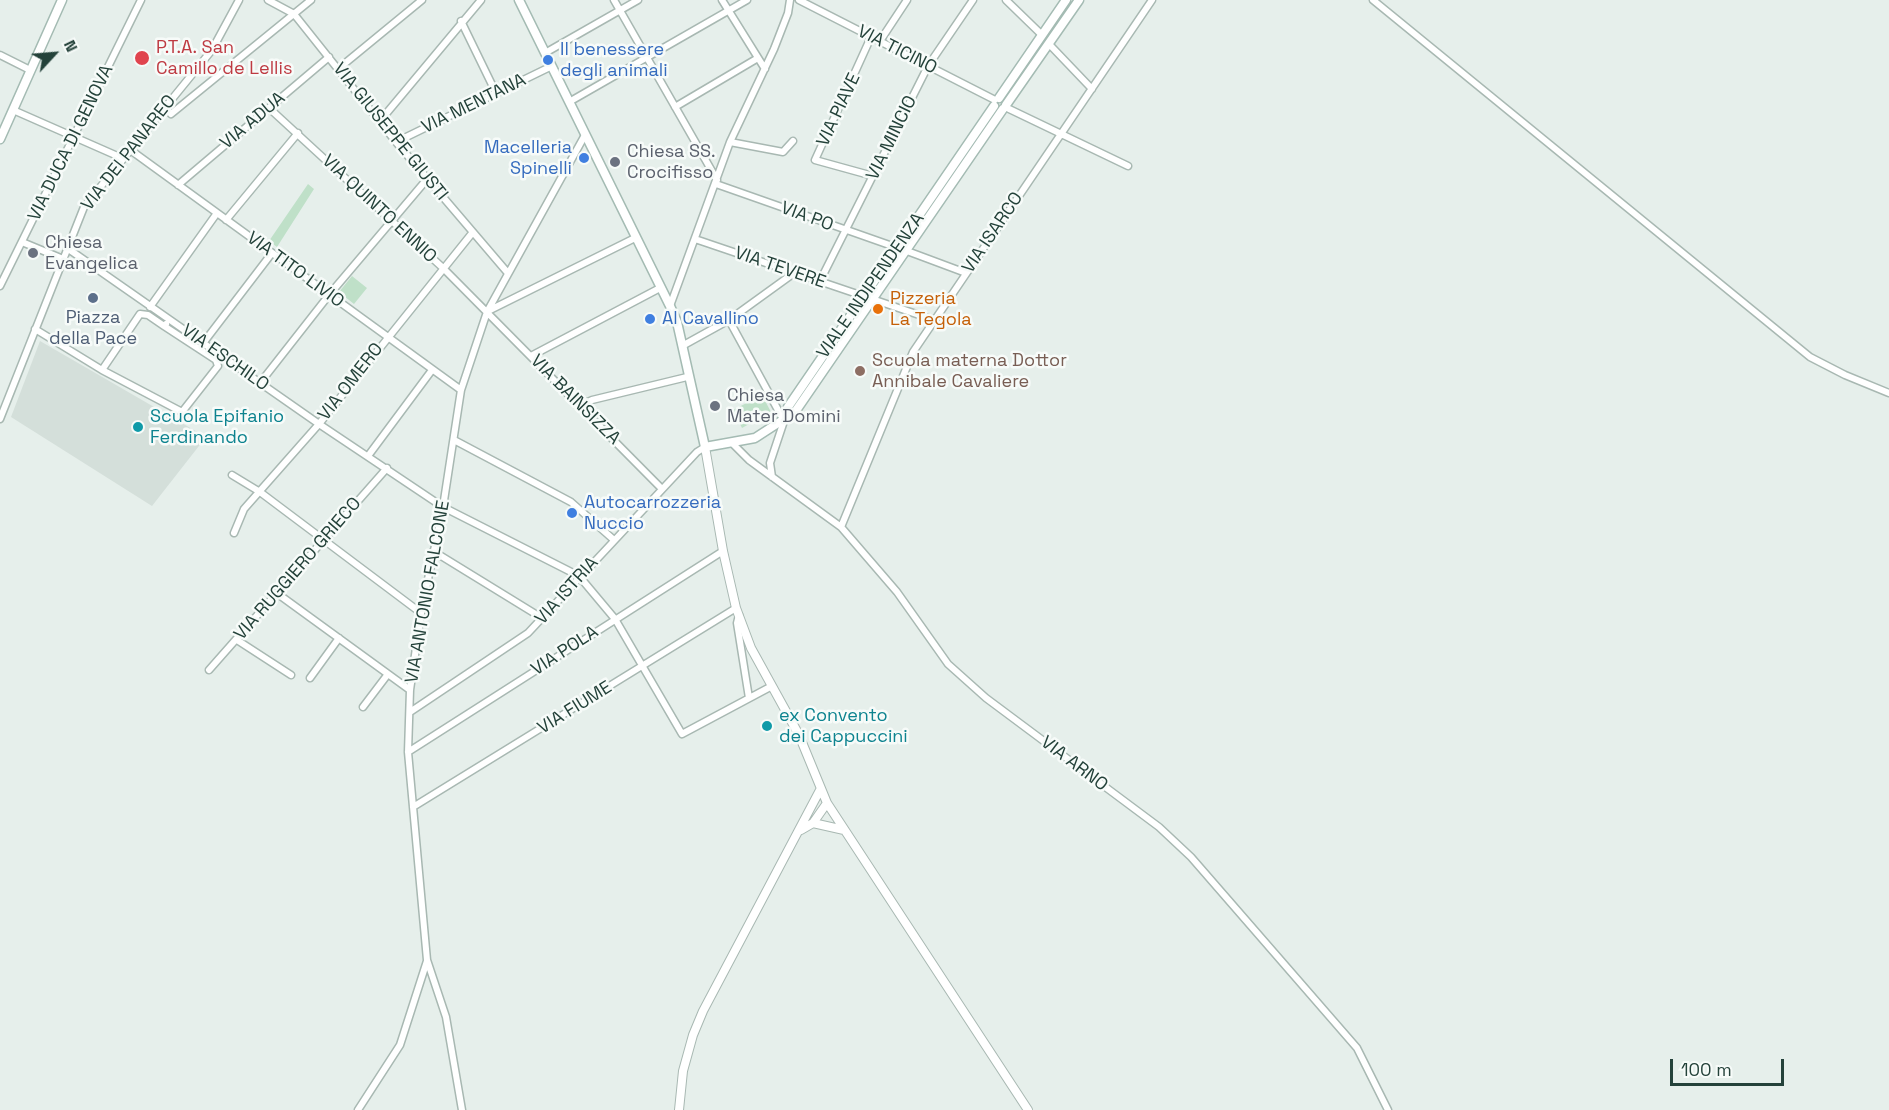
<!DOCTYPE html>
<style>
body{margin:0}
#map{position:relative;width:1889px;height:1110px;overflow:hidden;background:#e6efeb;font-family:"Space Grotesk",sans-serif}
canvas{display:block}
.north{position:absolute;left:24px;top:24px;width:60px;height:60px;-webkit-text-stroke:4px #f7fbf9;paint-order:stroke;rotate:64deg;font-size:16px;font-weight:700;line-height:24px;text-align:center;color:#24423a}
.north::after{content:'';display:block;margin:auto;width:21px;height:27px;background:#24423a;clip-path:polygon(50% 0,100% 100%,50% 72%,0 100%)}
.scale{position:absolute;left:1670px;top:1059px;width:114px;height:27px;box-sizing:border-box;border:3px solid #24423a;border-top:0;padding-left:8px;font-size:18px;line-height:21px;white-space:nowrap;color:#24423a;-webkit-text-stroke:4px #f7fbf9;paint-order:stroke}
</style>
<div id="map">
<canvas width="1889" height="1110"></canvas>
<div class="north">N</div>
<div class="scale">100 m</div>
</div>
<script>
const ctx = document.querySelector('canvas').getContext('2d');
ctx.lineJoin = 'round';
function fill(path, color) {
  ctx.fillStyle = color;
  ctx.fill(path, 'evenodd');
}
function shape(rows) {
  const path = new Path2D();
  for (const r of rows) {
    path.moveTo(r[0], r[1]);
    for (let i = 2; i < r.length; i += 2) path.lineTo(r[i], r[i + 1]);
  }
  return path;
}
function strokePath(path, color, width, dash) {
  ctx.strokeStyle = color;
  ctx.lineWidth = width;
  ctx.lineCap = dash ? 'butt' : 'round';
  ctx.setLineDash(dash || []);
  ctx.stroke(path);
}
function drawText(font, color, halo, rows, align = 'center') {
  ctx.font = font + ' "Space Grotesk",sans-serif';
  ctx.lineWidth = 5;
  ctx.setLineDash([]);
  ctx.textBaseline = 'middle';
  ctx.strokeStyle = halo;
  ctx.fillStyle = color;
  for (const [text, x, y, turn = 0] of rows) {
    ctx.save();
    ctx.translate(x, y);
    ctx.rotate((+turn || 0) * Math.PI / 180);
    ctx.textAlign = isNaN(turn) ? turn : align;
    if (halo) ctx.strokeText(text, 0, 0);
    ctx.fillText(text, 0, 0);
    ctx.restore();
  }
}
fill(shape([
 [40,341,206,437,152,506,11,417]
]), '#d4dfda');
fill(shape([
 [308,184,314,189,277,247,269,241],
 [352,276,367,288,354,304,339,292],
 [762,395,771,412,742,428,733,410]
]), '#bfe0c8');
const minor = shape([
 [268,0,294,14,396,142,507,272],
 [614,0,717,180],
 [722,0,765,69],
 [799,0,995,100],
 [1006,0,1042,35],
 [1373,0,1810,357,1845,375,1889,393],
 [461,21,496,93],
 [871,37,815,160,873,176],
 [880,41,907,0],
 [1049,44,1092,89],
 [545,53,638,0],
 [0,55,30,70],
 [338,69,422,0],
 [569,102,747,0],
 [164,106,171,114,311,0],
 [675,107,758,58],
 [1005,107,1128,166],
 [269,108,443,268,662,489],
 [13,110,122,158],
 [380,121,481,0],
 [396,142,552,66],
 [730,142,783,152,793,141],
 [129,149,461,390],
 [716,184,898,248],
 [178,185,329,57],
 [226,220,298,133],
 [695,239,934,320],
 [22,242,63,259],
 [67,248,319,424,443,507,579,576,615,619,682,734,772,686],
 [907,251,966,273],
 [820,281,928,66,973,0],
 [0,286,141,0],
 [670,306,730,142,774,49,788,13,790,0],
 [150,307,217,213],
 [488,311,635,238],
 [729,320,784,421,770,463,772,477],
 [35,329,102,370,140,314,148,315,164,326,166,324],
 [204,342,272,253],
 [682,346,729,320,794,273],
 [531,356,660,288],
 [102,370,182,412,218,366,216,360,164,326],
 [260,383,329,295,428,178],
 [579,406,592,400,687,377],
 [0,419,84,207,212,50,239,0],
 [454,440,571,502,614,540],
 [732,443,749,460,841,527,897,592,948,664,986,698,1159,827,1191,857,1357,1048,1388,1110],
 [368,456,432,370],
 [232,475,260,492,421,613],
 [841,527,913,352,1152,0],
 [234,533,244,509,319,424,473,232],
 [433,551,542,618],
 [278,594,410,690],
 [739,615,737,623,749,698],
 [237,640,291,675],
 [209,670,387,468],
 [310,678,339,638],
 [363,707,388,674],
 [410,712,528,633,697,452,705,447],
 [408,752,723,551],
 [413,807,736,608],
 [358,1110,400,1045,427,961],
 [462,1110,446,1017,427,960,408,752,410,690,421,613,443,507,461,390,487,312,585,135]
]);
const tertiary = shape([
 [705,447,723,551,736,608,751,648,799,735,827,803,1028,1110],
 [813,823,827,803],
 [801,830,813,823,844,830],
 [679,1110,683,1071,693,1035,703,1011,820,790]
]);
const secondary = shape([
 [519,0,670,306,677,322,705,447,755,438,795,412,1003,109],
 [999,98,1066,0],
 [1006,105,1079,0],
 [0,139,62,0],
 [784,420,788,407,994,106]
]);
strokePath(minor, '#a8b8b2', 9);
strokePath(tertiary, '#a8b8b2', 10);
strokePath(secondary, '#a4bbb3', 11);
strokePath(minor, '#fff', 6);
strokePath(tertiary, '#fff', 8);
strokePath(secondary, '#fff', 8);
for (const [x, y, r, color] of [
 [142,58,8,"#e0444e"],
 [548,60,6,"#3f7fe0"],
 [584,158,6,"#3f7fe0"],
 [615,162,6,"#6b7280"],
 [33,253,6,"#6b7280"],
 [93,298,6,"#5c6f8a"],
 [878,309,6,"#e8710a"],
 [650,319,6,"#3f7fe0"],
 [860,371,6,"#8d6e63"],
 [715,406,6,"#6b7280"],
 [138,427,6,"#0f9aa8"],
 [572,513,6,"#3f7fe0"],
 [767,726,6,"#0f9aa8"]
]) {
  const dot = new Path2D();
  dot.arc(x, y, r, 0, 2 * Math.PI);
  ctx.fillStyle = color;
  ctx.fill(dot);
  strokePath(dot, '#f7fbf9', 2);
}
drawText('18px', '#be3a42', '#f7fbf9', [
 ["P.T.A. San",156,48],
 ["Camillo de Lellis",156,69]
], 'left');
drawText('18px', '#366cbe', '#f7fbf9', [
 ["Il benessere",560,50],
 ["degli animali",560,71],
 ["Macelleria",572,148,"right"],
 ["Spinelli",572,169,"right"],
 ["Al Cavallino",662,319],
 ["Autocarrozzeria",584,503],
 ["Nuccio",584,524]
], 'left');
drawText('18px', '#24423a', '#f7fbf9', [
 ["VIA TICINO",897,50,27],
 ["VIA MENTANA",474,104,-26],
 ["VIA PIAVE",839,110,-65],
 ["VIA ADUA",253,121,-40],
 ["VIA GIUSEPPE GIUSTI",390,132,51],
 ["VIA MINCIO",892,138,-64],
 ["VIA DUCA DI GENOVA",71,143,-64],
 ["VIA DEI PANAREO",129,153,-52],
 ["VIA QUINTO ENNIO",379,209,43],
 ["VIA PO",807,217,20],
 ["VIA ISARCO",993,233,-56],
 ["VIA TEVERE",780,268,19],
 ["VIA TITO LIVIO",295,270,36],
 ["VIALE INDIPENDENZA",871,286,-55],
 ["VIA ESCHILO",225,358,35],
 ["VIA OMERO",351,382,-52],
 ["VIA BAINSIZZA",575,400,45],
 ["VIA RUGGIERO GRIECO",298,569,-49],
 ["VIA ISTRIA",567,591,-48],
 ["VIA ANTONIO FALCONE",428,592,-80],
 ["VIA POLA",565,651,-33],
 ["VIA FIUME",575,708,-32],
 ["VIA ARNO",1074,764,37]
]);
drawText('18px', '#5b616d', '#f7fbf9', [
 ["Chiesa SS.",627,152],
 ["Crocifisso",627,173],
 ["Chiesa",45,243],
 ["Evangelica",45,264],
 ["Chiesa",727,396],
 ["Mater Domini",727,417]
], 'left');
drawText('18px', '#c56008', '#f7fbf9', [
 ["Pizzeria",890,299],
 ["La Tegola",890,320]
], 'left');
drawText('18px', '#4e5e75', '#f7fbf9', [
 ["Piazza",93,318],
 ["della Pace",93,339]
]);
drawText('18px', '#785e54', '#f7fbf9', [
 ["Scuola materna Dottor",872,361],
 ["Annibale Cavaliere",872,382]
], 'left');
drawText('18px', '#0d838f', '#f7fbf9', [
 ["Scuola Epifanio",150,417],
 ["Ferdinando",150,438],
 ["ex Convento",779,716],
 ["dei Cappuccini",779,737]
], 'left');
</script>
